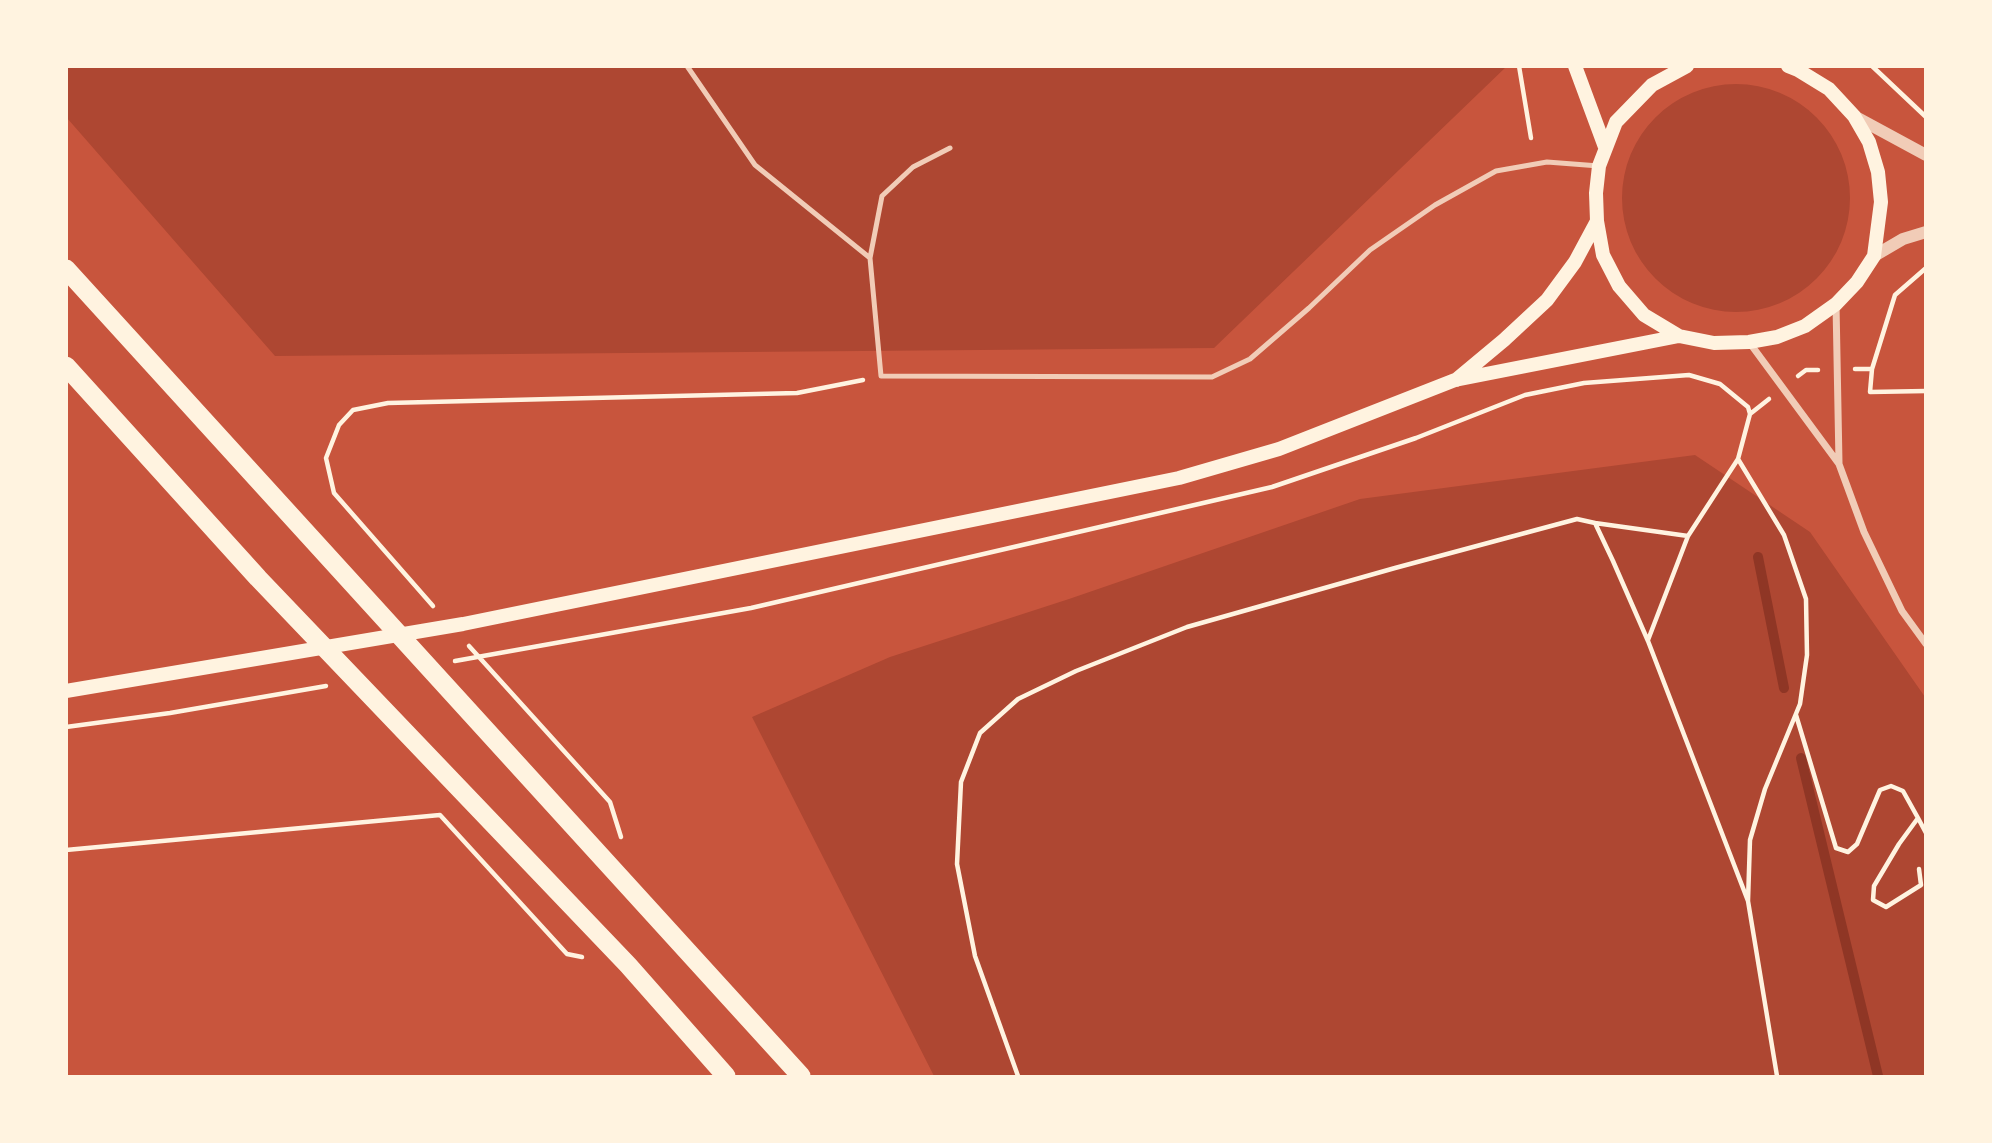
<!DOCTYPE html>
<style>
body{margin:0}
#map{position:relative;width:1992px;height:1143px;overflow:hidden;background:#c8553d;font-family:Overpass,sans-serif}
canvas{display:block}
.frame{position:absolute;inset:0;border:68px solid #fff3e0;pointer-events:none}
</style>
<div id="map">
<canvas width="1992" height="1143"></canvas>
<div class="frame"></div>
</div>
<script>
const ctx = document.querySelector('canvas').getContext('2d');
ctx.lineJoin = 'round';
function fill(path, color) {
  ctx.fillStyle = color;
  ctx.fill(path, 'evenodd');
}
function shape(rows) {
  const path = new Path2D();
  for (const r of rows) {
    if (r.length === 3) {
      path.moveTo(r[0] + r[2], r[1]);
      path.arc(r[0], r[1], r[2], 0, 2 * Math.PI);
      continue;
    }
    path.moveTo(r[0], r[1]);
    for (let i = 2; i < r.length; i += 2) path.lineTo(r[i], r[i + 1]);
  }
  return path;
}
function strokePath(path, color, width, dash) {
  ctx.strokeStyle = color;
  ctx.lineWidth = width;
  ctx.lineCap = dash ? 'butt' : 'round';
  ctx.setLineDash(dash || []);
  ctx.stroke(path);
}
fill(shape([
 [66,67,1506,67,1214,348,275,356,67,118],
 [1736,198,114],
 [1695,455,1810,532,1925,697,1925,1076,934,1076,752,717,890,657,1069,599,1360,499]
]), '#ae4732');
strokePath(shape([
 [1758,557,1784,688],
 [1801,758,1878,1076]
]), '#8f3625', 10);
strokePath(shape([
 [1519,66,1531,138],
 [1872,66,1926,117],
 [1926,268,1895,295,1872,369,1870,392,1926,391],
 [1855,369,1872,369],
 [1798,376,1806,370,1818,370],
 [1769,399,1750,414,1738,459,1784,535,1806,599,1807,655,1800,704,1765,789,1750,840,1748,901,1777,1076],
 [1595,523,1688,536],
 [433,606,334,493,326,458,339,425,353,410,388,403,797,393,863,380],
 [1648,640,1688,536,1738,459],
 [469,646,610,802,621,837],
 [455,661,751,608,1272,487,1416,438,1525,395,1584,383,1689,375,1720,384,1748,407,1750,414],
 [1796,715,1836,848,1848,852,1857,844,1880,790,1891,786,1903,791,1918,818],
 [66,727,170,713,326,686],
 [66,850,440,815,567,954,582,957],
 [1919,869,1921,885,1886,907,1873,900,1874,886,1899,844,1918,818,1926,833],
 [1018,1076,975,956,957,864,961,782,980,733,1018,699,1076,671,1187,627,1395,568,1577,519,1595,523,1613,561,1648,641,1748,901]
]), '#fff3e0', 4.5);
strokePath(shape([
 [687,66,755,165,870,258],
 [950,148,913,167,882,196,870,258,881,376,1212,377,1250,359,1309,308,1370,250,1435,205,1496,171,1547,162,1599,166]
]), '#f1ccb7', 5);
strokePath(shape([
 [1836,304,1839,463],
 [1749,342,1839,464,1864,532,1902,611,1926,644]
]), '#f1ccb7', 7);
strokePath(shape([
 [1854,116,1926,155],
 [1874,256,1903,239,1926,232]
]), '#f1ccb7', 12);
strokePath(shape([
 [1575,66,1605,147],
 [1687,66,1652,85,1616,122,1599,166,1596,193,1597,221,1603,255,1619,286,1644,315,1679,336,1714,343,1749,342,1777,337,1805,326,1836,304,1857,282,1874,256,1881,202,1878,172,1869,142,1854,116,1829,89,1798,70,1788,66],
 [1456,380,1504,340,1547,300,1575,262,1597,221],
 [66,691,463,624,1179,478,1279,449,1455,380,1679,336]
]), '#fff3e0', 14);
strokePath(shape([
 [66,269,801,1076],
 [66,366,258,578,628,965,726,1076]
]), '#fff3e0', 19);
</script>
